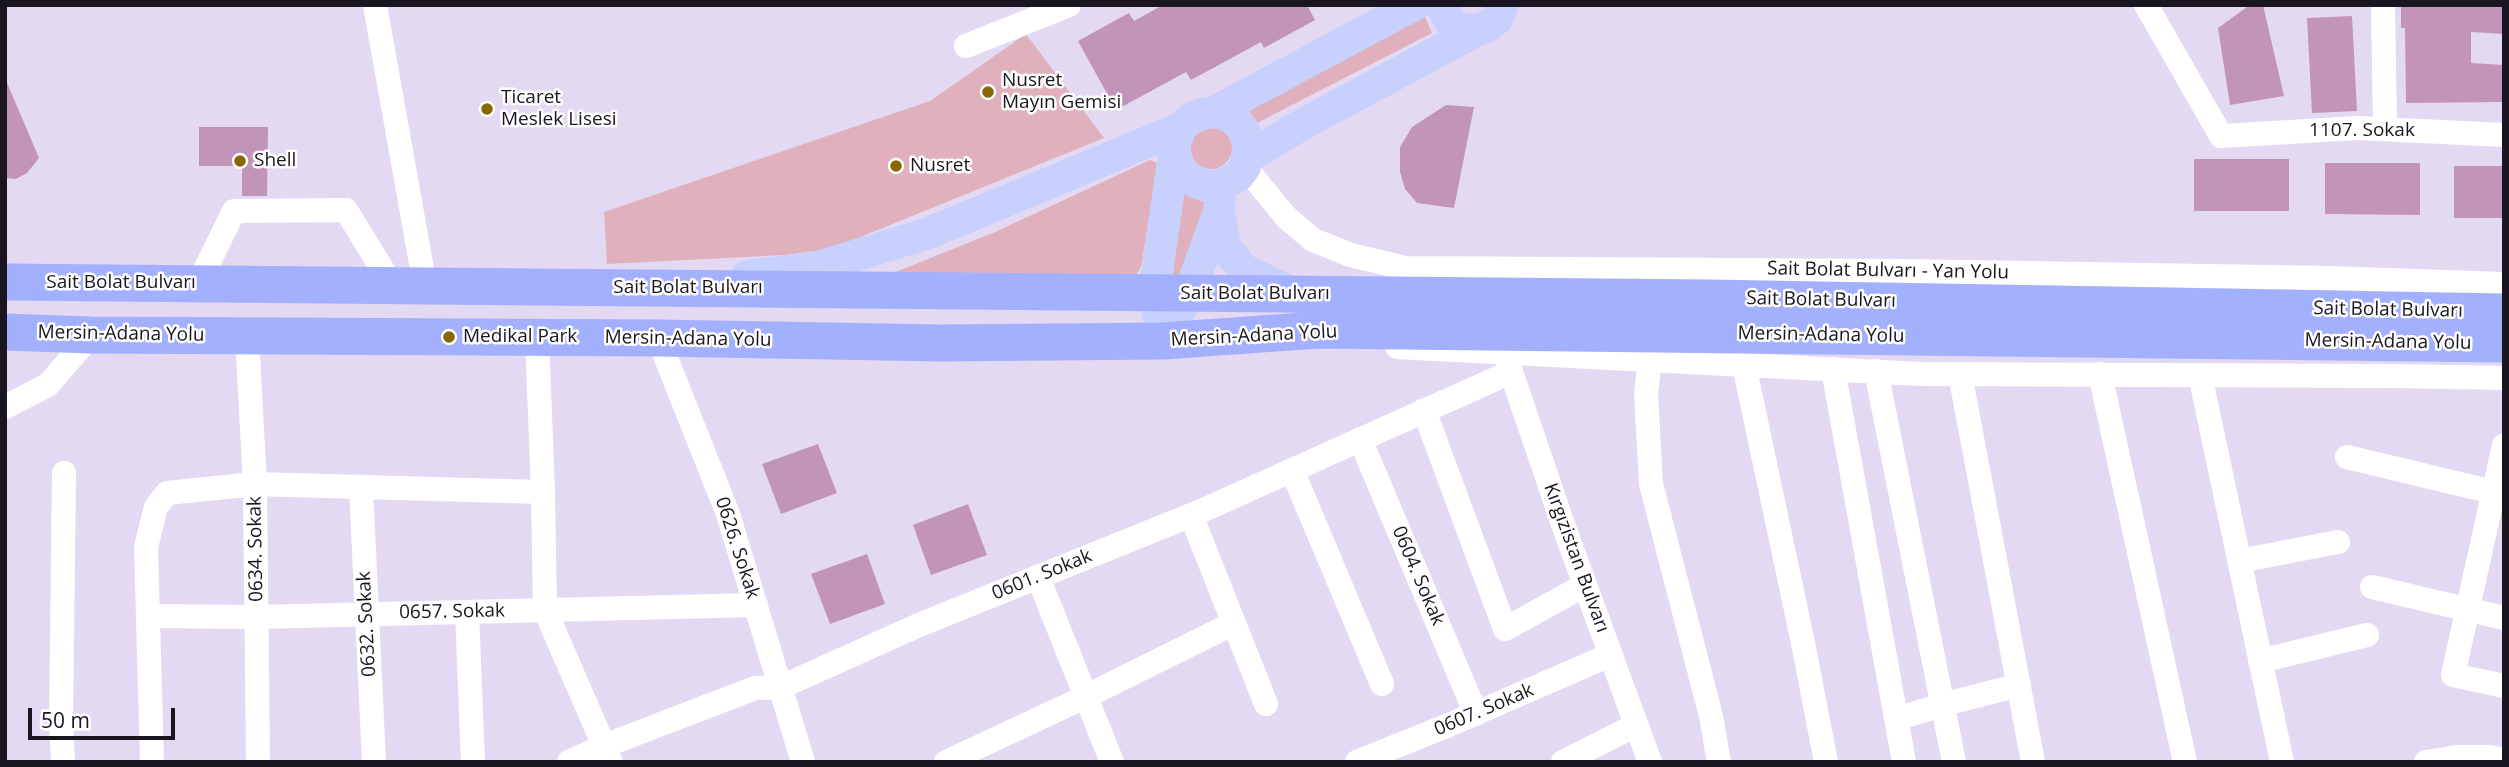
<!DOCTYPE html>
<meta charset="utf-8">
<style>
body{margin:0}
#map{position:relative;width:2509px;height:767px;overflow:hidden;background:#e4d9f3;font-family:"Open Sans",sans-serif}
canvas{display:block}
.frame{position:absolute;inset:0;border:7px solid #1a161f;pointer-events:none}
.scale{position:absolute;left:28px;top:708px;width:147px;height:32px;box-sizing:border-box;border:4px solid #1a161f;border-top:0;padding-left:9px;font-size:21px;line-height:24px;white-space:nowrap;color:#1a161f;-webkit-text-stroke:5px #fff;paint-order:stroke}
</style>
<div id="map">
<canvas width="2509" height="767"></canvas>
<div class="frame"></div>
<div class="scale">50 m</div>
</div>
<script>
const ctx = document.querySelector('canvas').getContext('2d');
ctx.lineJoin = 'round';
function fill(path, color) {
  ctx.fillStyle = color;
  ctx.fill(path, 'evenodd');
}
function shape(rows) {
  const path = new Path2D();
  for (const r of rows) {
    if (r.length === 3) {
      path.moveTo(r[0] + r[2], r[1]);
      path.arc(r[0], r[1], r[2], 0, 2 * Math.PI);
      continue;
    }
    path.moveTo(r[0], r[1]);
    for (let i = 2; i < r.length; i += 2) path.lineTo(r[i], r[i + 1]);
  }
  return path;
}
function strokePath(path, color, width, dash) {
  ctx.strokeStyle = color;
  ctx.lineWidth = width;
  ctx.lineCap = dash ? 'butt' : 'round';
  ctx.setLineDash(dash || []);
  ctx.stroke(path);
}
function drawText(font, color, halo, rows, align = 'center') {
  ctx.font = font + ' "Open Sans",sans-serif';
  ctx.lineWidth = 5;
  ctx.setLineDash([]);
  ctx.textBaseline = 'middle';
  ctx.strokeStyle = halo;
  ctx.fillStyle = color;
  for (const [text, x, y, turn = 0] of rows) {
    ctx.save();
    ctx.translate(x, y);
    ctx.rotate((+turn || 0) * Math.PI / 180);
    ctx.textAlign = isNaN(turn) ? turn : align;
    if (halo) ctx.strokeText(text, 0, 0);
    ctx.fillText(text, 0, 0);
    ctx.restore();
  }
}
fill(shape([
 [1425,17,1432,33,1255,124,1242,108],
 [1026,34,1104,138,831,249,785,255,607,264,604,212,930,101],
 [1211,148,21],
 [1150,160,1157,163,1157,171,1141,267,1135,276,881,278,995,232],
 [1181,187,1214,197,1177,280,1169,282]
]), '#e0b1bd');
fill(shape([
 [1163,5,1307,5,1315,20,1264,48,1261,42,1191,80,1186,72,1116,110,1078,41,1129,13,1134,21],
 [2263,5,2284,96,2230,105,2218,28,2247,7],
 [2401,5,2504,5,2504,34,2471,32,2471,63,2504,65,2504,102,2406,103,2405,28,2401,28],
 [2352,16,2357,111,2312,113,2307,18],
 [5,78,39,158,27,173,16,179,5,178],
 [1446,105,1474,107,1454,208,1417,203,1405,189,1400,172,1400,147,1412,127],
 [199,127,268,127,267,196,242,196,242,166,199,166],
 [2194,159,2289,159,2289,211,2194,211],
 [2325,163,2420,163,2420,215,2325,214],
 [2454,166,2504,166,2504,218,2454,218],
 [818,444,837,493,781,514,762,464],
 [968,504,987,555,931,575,913,525],
 [867,554,885,604,830,624,811,574]
]), '#c394ba');
strokePath(shape([
 [375,5,425,286],
 [2146,5,2221,136,2358,128,2504,135],
 [2383,5,2385,129],
 [966,46,1069,5],
 [1245,167,1286,217,1313,240,1351,255,1405,268,1904,271,2329,278,2504,284],
 [198,284,234,211,346,210,392,285],
 [247,336,255,484,258,762],
 [537,338,543,492,545,610,611,762],
 [658,338,728,514,803,762],
 [1397,347,1920,374,2393,376,2504,378],
 [1506,357,1566,533,1650,762],
 [1650,360,1646,394,1651,484,1711,716,1719,762],
 [1744,365,1803,643,1826,762],
 [1833,369,1904,762],
 [1876,371,1954,762],
 [1960,374,2033,762],
 [2100,374,2185,762],
 [2200,375,2282,762],
 [5,407,48,385,91,335],
 [1424,410,1505,629,1585,585],
 [1360,439,1476,714],
 [2504,445,2453,675,2504,686],
 [2347,457,2493,492],
 [1292,470,1382,684],
 [361,487,374,762],
 [1191,515,1266,704],
 [2239,561,2338,542],
 [1038,577,1112,762],
 [2372,587,2504,618],
 [467,612,473,762],
 [148,616,257,617,756,605],
 [2260,661,2367,635],
 [1896,719,1942,705,2019,685],
 [63,762,61,724,64,473],
 [152,762,146,547,156,507,167,493,255,484,543,492],
 [569,762,604,746,755,688,781,687,919,625,1199,512,1511,372],
 [946,762,1085,697,1234,623],
 [1357,762,1449,725,1610,655],
 [1563,762,1636,725],
 [2426,762,2457,757,2490,757,2504,760]
]), '#fff', 24);
strokePath(shape([
 [1441,5,1449,20,1457,27,1467,30,1478,30,1488,26,1497,19,1503,5],
 [1214,112,1414,5],
 [1248,157,1303,124,1478,30],
 [1219,212,1225,247,1244,270,1293,293],
 [747,276,815,268,929,233,1181,128],
 [1179,312,1189,294,1219,212,1220,186],
 [1163,341,1154,294,1176,140,1181,128,1190,119,1202,114,1214,112,1227,115,1237,122,1245,132,1249,144,1245,167,1238,176,1220,186,1207,186,1195,182,1185,175,1178,164,1175,152]
]), '#c8d0fe', 32);
strokePath(shape([
 [5,282,1709,298,2504,312],
 [5,332,91,335,658,338,941,343,1163,341,1317,330,2504,344]
]), '#a3b0fe', 37);
for (const [x, y, r, color] of [
 [988,92,7,"#876703"],
 [487,109,7,"#876703"],
 [240,161,7,"#876703"],
 [896,166,7,"#876703"],
 [449,337,7,"#876703"]
]) {
  const dot = new Path2D();
  dot.arc(x, y, r, 0, 2 * Math.PI);
  ctx.fillStyle = color;
  ctx.fill(dot);
  strokePath(dot, '#fff', 2.5);
}
drawText('19px', '#1a161f', '#fff', [
 ["Nusret",1002,81],
 ["Mayın Gemisi",1002,103],
 ["Ticaret",501,98],
 ["Meslek Lisesi",501,120],
 ["Shell",254,161],
 ["Nusret",910,166],
 ["Medikal Park",463,337]
], 'left');
drawText('19px', '#1a161f', '#fff', [
 ["1107. Sokak",2362,131],
 ["Sait Bolat Bulvarı - Yan Yolu",1888,271,1],
 ["Sait Bolat Bulvarı",121,283],
 ["Sait Bolat Bulvarı",688,288],
 ["Sait Bolat Bulvarı",1255,294],
 ["Sait Bolat Bulvarı",1821,300,1],
 ["Sait Bolat Bulvarı",2388,310,1],
 ["Mersin-Adana Yolu",121,334,1],
 ["Mersin-Adana Yolu",1821,335,1],
 ["Mersin-Adana Yolu",1254,336,-3],
 ["Mersin-Adana Yolu",688,339,1],
 ["Mersin-Adana Yolu",2388,342,1],
 ["0626. Sokak",737,548,72],
 ["0634. Sokak",256,549,-91],
 ["Kırgızistan Bulvarı",1576,558,70],
 ["0601. Sokak",1042,575,-22],
 ["0604. Sokak",1418,576,67],
 ["0657. Sokak",452,612,-1],
 ["0632. Sokak",367,624,-93],
 ["0607. Sokak",1484,710,-23]
]);
</script>
